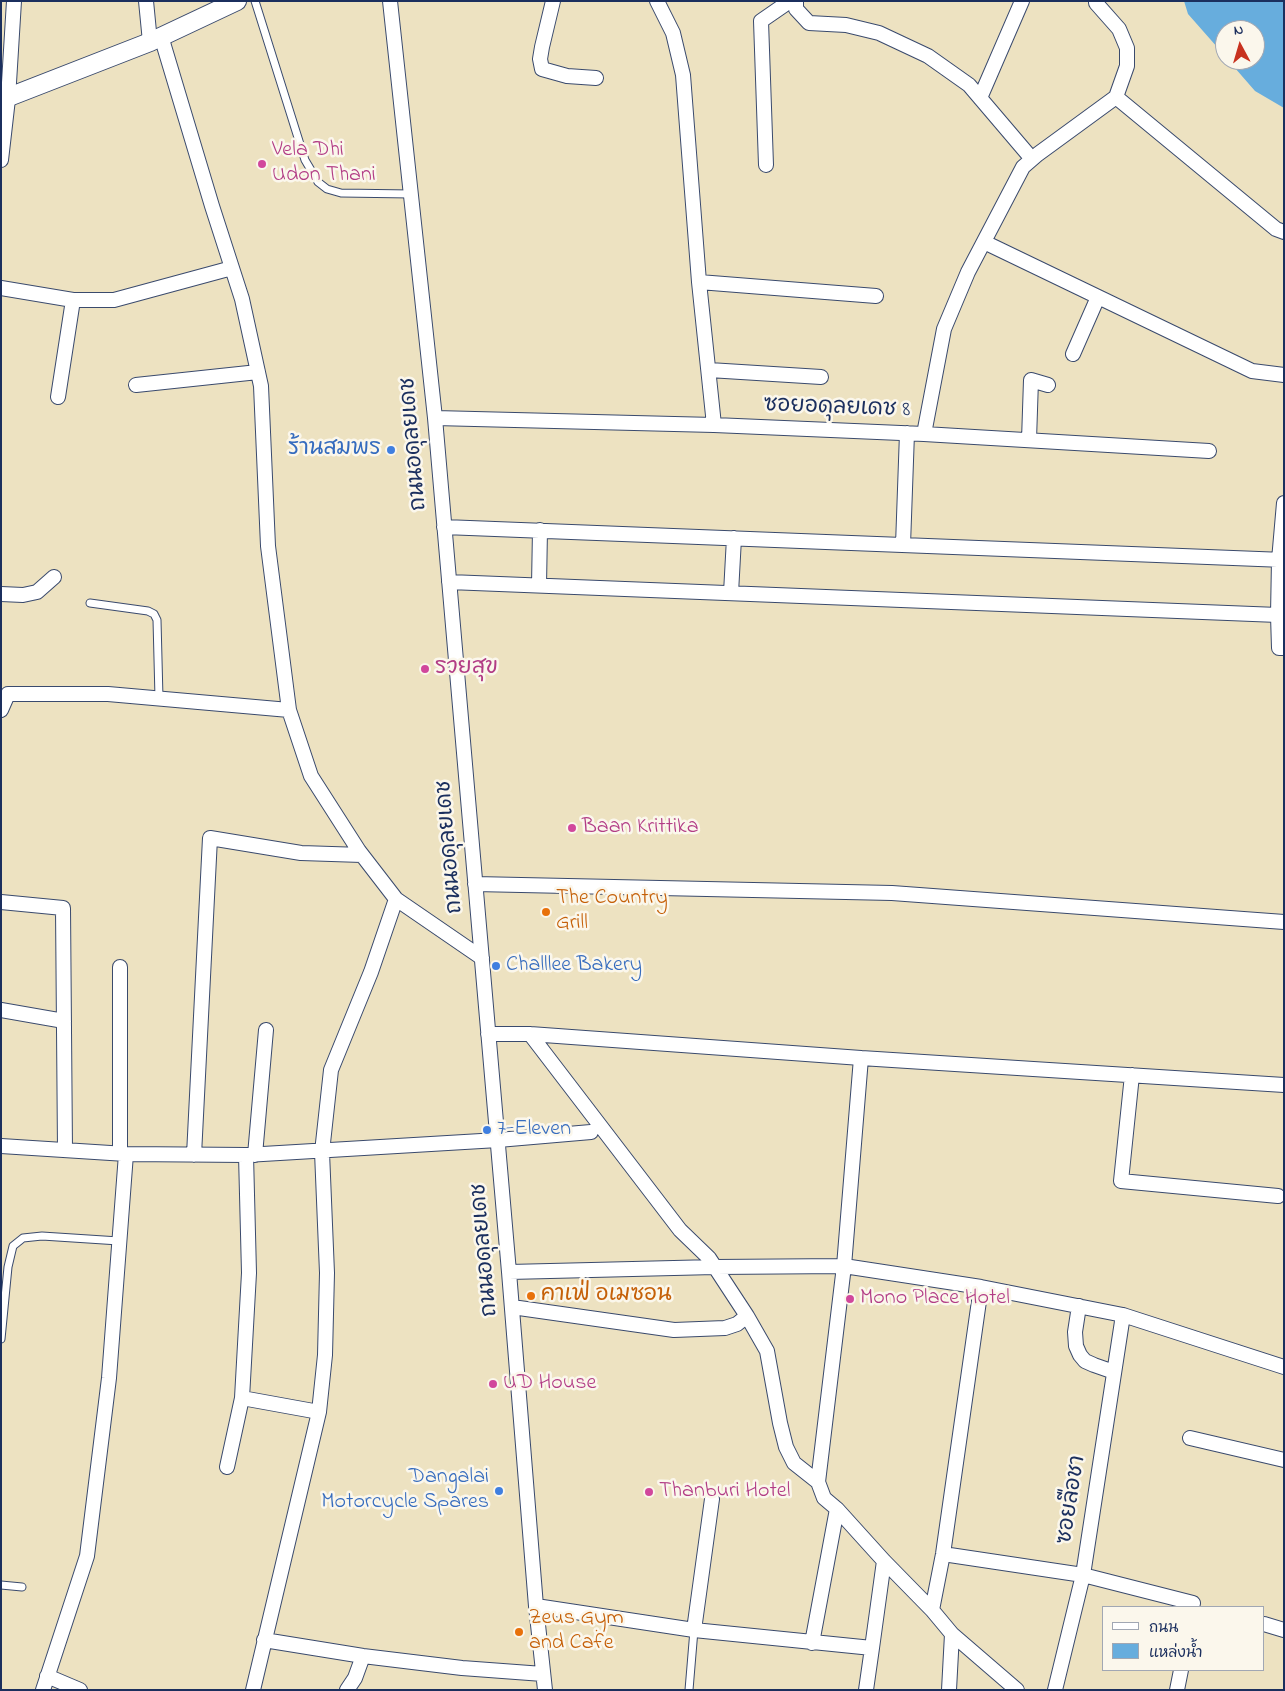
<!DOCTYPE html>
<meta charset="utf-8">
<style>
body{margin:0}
#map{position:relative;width:1285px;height:1691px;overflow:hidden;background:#ede2c1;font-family:"Indie Flower","Playpen Sans Thai",sans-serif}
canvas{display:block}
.frame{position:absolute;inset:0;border:2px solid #1b2f5e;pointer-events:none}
.legend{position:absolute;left:1102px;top:1606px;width:162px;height:65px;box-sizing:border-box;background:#fbf7ec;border:1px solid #a1a7b3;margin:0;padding:6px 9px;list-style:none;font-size:15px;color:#1b2f5e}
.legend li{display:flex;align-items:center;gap:10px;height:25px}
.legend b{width:25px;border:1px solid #a1a7b3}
.north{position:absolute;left:1215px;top:20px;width:50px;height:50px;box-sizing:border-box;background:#fbf7ec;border:1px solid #a1a7b3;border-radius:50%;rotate:354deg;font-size:14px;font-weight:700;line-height:20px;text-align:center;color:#1b2f5e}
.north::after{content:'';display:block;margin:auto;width:18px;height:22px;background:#c8321e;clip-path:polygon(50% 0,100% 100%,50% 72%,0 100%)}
</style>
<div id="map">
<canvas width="1285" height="1691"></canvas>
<div class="frame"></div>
<ul class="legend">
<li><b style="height:6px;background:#fff"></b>ถนน</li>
<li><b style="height:14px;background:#67addd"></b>แหล่งน้ำ</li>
</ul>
<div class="north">N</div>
</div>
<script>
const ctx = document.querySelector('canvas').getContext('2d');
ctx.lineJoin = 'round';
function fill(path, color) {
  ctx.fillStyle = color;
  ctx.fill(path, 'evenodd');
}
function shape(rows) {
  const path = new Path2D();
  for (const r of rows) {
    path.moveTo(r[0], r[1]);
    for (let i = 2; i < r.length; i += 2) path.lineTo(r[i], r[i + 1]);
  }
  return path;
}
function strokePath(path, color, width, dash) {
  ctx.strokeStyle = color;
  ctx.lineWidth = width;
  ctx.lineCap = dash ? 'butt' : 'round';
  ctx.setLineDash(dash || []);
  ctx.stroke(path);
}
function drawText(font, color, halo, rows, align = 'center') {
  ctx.font = font + ' "Indie Flower","Playpen Sans Thai",sans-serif';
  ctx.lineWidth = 5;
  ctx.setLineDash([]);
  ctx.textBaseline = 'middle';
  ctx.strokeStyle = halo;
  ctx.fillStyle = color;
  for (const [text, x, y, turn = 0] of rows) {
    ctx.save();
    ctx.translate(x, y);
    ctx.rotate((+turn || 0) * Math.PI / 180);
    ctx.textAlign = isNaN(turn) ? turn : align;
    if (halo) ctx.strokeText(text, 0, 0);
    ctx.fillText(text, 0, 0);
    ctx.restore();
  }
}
fill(shape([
 [1184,1,1284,1,1284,108,1255,91,1228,60,1255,60,1255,30,1225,30,1225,56,1188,14]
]), '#67addd');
const service = shape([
 [255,1,305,160,318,182,327,189,341,193,411,194],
 [90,603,148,611,154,614,157,620,159,698],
 [1,1339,8,1267,13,1246,23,1238,42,1236,119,1241],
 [1,1585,22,1587],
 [689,1690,694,1630]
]);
const minor = shape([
 [146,1,150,42],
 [390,1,435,418,509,1272,536,1606,545,1690],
 [553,1,542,47,540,59,542,69,567,76,596,78],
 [657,1,673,33,683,75,699,282,714,425],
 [796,1,796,9,809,23,846,25,879,33,928,56,969,85,1032,159],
 [1096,3,1119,29,1127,48,1127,66,1116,97],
 [161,36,212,206,242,299,261,386,268,546,289,710,311,776,359,851,396,899,482,958],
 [1116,97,1276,229,1284,232],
 [980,98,1022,1],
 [1,160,8,99,14,1],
 [766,165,761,21,790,1],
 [984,242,1252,371,1284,375],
 [699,282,876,296],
 [1,288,73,300,114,300,232,268],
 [1073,354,1098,297],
 [709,370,821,377],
 [136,385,258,372],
 [58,397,73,300],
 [435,418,714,425,924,434,944,329,968,272,1023,167,1038,154,1116,97],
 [924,434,1209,451],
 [1029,440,1031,380,1048,385],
 [1284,503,1279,560,1278,615,1279,648,1284,648],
 [444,527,1284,560],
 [903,545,907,433],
 [449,582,1278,615],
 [539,585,540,530],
 [731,593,734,538],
 [1,594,23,595,37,592,54,577],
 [1,710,8,694,108,694,289,710],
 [475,884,892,893,1284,922],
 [1,902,63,908,65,1150],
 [120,967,120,1153],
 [1,1010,64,1021],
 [488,1034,530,1034,861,1058,1284,1085],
 [530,1034,680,1230,709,1258,747,1316,767,1351,780,1423,786,1447,794,1463,818,1482],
 [861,1058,844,1266,818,1482,824,1498,837,1509,884,1561,932,1610,952,1634,1017,1690],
 [1132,1075,1121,1181,1278,1196],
 [1,1146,126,1154,246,1155,498,1140,591,1132],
 [194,1155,210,838,301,853,362,855],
 [246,1155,249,1273,242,1398,319,1412],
 [255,1155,266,1030],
 [509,1272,715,1267,844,1266,981,1287,1123,1315,1284,1367],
 [1079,1306,1075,1332,1076,1346,1080,1355,1085,1361,1094,1365,1114,1372],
 [512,1307,674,1330,725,1328,737,1324,747,1316],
 [1190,1438,1284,1460],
 [227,1467,242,1398],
 [943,1554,1083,1575,1193,1603,1192,1607],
 [536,1606,694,1630,872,1648,884,1561],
 [932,1610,943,1554,981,1287],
 [1264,1624,1284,1630],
 [694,1630,712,1499],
 [264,1640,363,1656,462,1668,543,1674],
 [812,1643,837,1509],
 [47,1676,80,1690],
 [43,1690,87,1556,109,1378,126,1154],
 [253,1690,319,1412,325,1355,327,1273,322,1152,331,1070,371,972,396,899],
 [347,1690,355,1678,363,1656],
 [866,1690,872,1648],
 [949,1690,952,1634],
 [1055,1690,1083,1575,1123,1315],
 [1177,1690,1181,1670]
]);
const tertiary = shape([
 [1,100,150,42,237,1]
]);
strokePath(service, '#3a4a6d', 9);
strokePath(minor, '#3a4a6d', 16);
strokePath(tertiary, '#3a4a6d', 20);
strokePath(service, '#fff', 7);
strokePath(minor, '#fff', 14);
strokePath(tertiary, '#fff', 18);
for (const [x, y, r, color] of [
 [262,164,5,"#d1479c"],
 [391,450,5,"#3f7fe0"],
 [425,669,5,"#d1479c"],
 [572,828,5,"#d1479c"],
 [546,912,5,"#e8710a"],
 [496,966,5,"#3f7fe0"],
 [487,1130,5,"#3f7fe0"],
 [531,1296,5,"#e8710a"],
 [850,1299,5,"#d1479c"],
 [493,1384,5,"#d1479c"],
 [499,1491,5,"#3f7fe0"],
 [649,1492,5,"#d1479c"],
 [519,1632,5,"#e8710a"]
]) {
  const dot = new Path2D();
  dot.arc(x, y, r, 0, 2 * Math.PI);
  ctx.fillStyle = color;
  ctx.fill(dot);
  strokePath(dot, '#fbf7ec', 2);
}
drawText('22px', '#b23c85', '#fbf7ec', [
 ["Vela Dhi",272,151],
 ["Udon Thani",272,176],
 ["รวยสุข",435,669],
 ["Baan Krittika",582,828],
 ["Mono Place Hotel",860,1299],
 ["UD House",503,1384],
 ["Thanburi Hotel",659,1492]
], 'left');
drawText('22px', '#1b2f5e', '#fbf7ec', [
 ["ซอยอดุลยเดช 8",837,409,2],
 ["ถนนอดุลยเดช",415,444,-95],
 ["ถนนอดุลยเดช",451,847,-95],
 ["ถนนอดุลยเดช",486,1250,-95],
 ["ซอยลือชา",1073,1500,-81]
]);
drawText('22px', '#366cbe', '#fbf7ec', [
 ["ร้านสมพร",381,450],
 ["Challlee Bakery",506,966,"left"],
 ["7-Eleven",497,1130,"left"],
 ["Dangalai",489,1478],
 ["Motorcycle Spares",489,1503]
], 'right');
drawText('22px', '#c56008', '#fbf7ec', [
 ["The Country",556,899],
 ["Grill",556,924],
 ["คาเฟ่ อเมซอน",541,1296],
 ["Zeus Gym",529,1619],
 ["and Cafe",529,1644]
], 'left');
</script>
